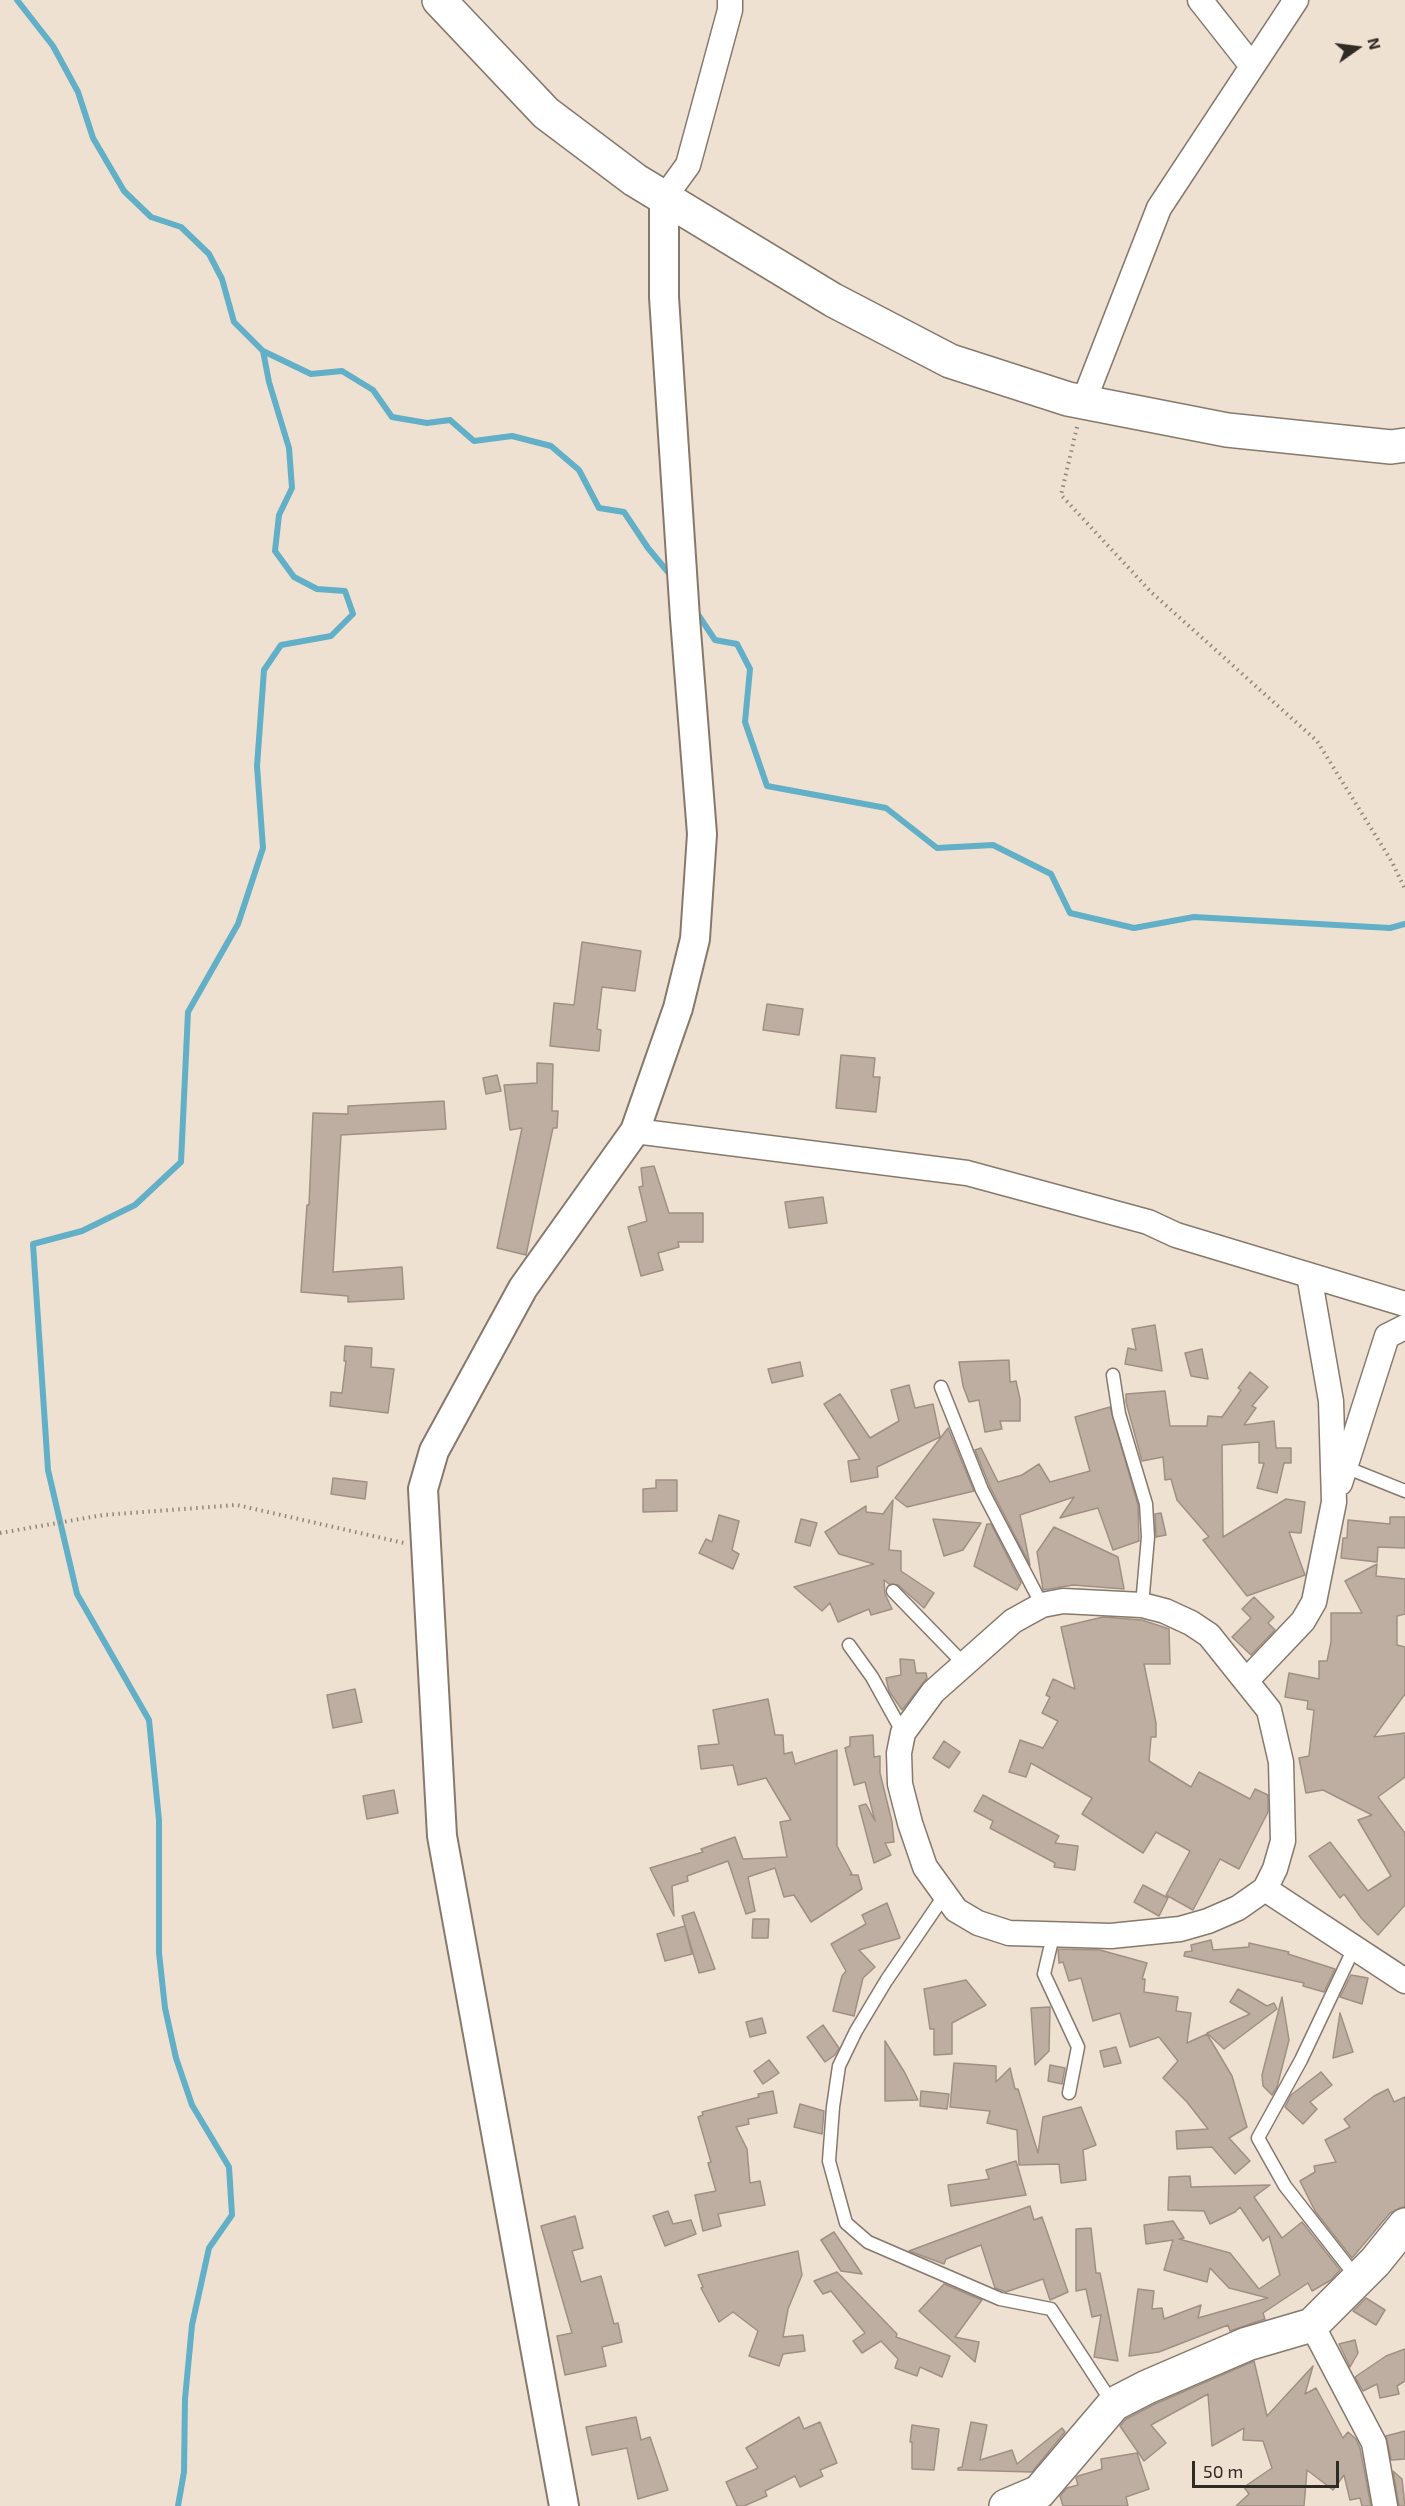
<!DOCTYPE html>
<style>
body{margin:0}
#map{position:relative;width:1405px;height:2506px;overflow:hidden;background:#efe1d1;font-family:"Exo 2",sans-serif}
canvas{display:block}
.north{position:absolute;left:1327px;top:18px;width:60px;height:60px;-webkit-text-stroke:4px #efe1d1;paint-order:stroke;rotate:76deg;font-size:16px;font-weight:700;line-height:24px;text-align:center;color:#302a24}
.north::after{content:'';display:block;margin:auto;width:21px;height:27px;background:#302a24;clip-path:polygon(50% 0,100% 100%,50% 72%,0 100%)}
.scale{position:absolute;left:1192px;top:2461px;width:147px;height:27px;box-sizing:border-box;border:3px solid #302a24;border-top:0;padding-left:8px;font-size:18px;line-height:21px;white-space:nowrap;color:#302a24;-webkit-text-stroke:4px #efe1d1;paint-order:stroke}
</style>
<div id="map">
<canvas width="1405" height="2506"></canvas>
<div class="north">N</div>
<div class="scale">50 m</div>
</div>
<script>
const ctx = document.querySelector('canvas').getContext('2d');
ctx.lineJoin = 'round';
function shape(rows) {
  const path = new Path2D();
  for (const r of rows) {
    path.moveTo(r[0], r[1]);
    for (let i = 2; i < r.length; i += 2) path.lineTo(r[i], r[i + 1]);
  }
  return path;
}
function strokePath(path, color, width, dash) {
  ctx.strokeStyle = color;
  ctx.lineWidth = width;
  ctx.lineCap = dash ? 'butt' : 'round';
  ctx.setLineDash(dash || []);
  ctx.stroke(path);
}
function fill(path, color) {
  ctx.fillStyle = color;
  ctx.fill(path, 'evenodd');
}
strokePath(shape([
 [17,0,53,46,78,92,93,138,124,191,151,217,181,227,209,254,222,279,234,322,263,351,269,382,289,448,292,488,279,515,275,551,294,577,317,589,345,591,353,614,331,636,281,645,264,670,257,766,263,848,238,924,188,1012,181,1162,135,1205,82,1231,33,1244,48,1470,77,1594,149,1720,159,1820,159,1953,165,2008,176,2058,192,2105,229,2167,232,2215,209,2248,192,2325,185,2399,184,2472,178,2506],
 [263,351,311,374,342,371,373,390,392,417,427,423,450,420,474,441,512,436,551,446,579,470,599,508,624,512,648,548,672,577],
 [695,610,715,640,737,644,750,669,745,722,767,786,886,808,937,848,993,845,1051,874,1070,913,1134,928,1194,917,1390,928,1405,924]
]), '#62afc8', 6);
const building = shape([
 [582,942,641,951,635,991,602,987,597,1029,601,1030,599,1051,550,1046,554,1003,574,1005,582,942],
 [767,1004,803,1009,799,1035,763,1030,767,1004],
 [841,1055,875,1058,873,1077,880,1077,876,1112,836,1108,841,1055],
 [537,1063,553,1064,552,1111,558,1111,557,1128,553,1128,526,1255,497,1248,522,1128,510,1130,504,1085,537,1083,537,1063],
 [497,1075,501,1091,486,1094,483,1078,497,1075],
 [444,1101,446,1129,341,1135,333,1272,402,1267,404,1299,348,1302,348,1296,301,1292,307,1205,309,1205,313,1113,348,1114,348,1106,444,1101],
 [654,1166,669,1213,703,1213,703,1242,678,1242,679,1247,658,1253,663,1270,641,1276,628,1227,647,1221,639,1187,643,1186,641,1168,654,1166],
 [823,1197,827,1223,789,1228,785,1202,823,1197],
 [1155,1325,1162,1371,1125,1364,1128,1348,1136,1350,1132,1329,1155,1325],
 [345,1346,372,1348,371,1367,394,1369,388,1413,330,1406,331,1392,342,1393,346,1361,344,1361,345,1346],
 [1202,1349,1208,1379,1191,1376,1185,1353,1202,1349],
 [1009,1360,1010,1382,1016,1381,1020,1399,1020,1421,1000,1421,1002,1429,985,1432,979,1400,969,1402,963,1386,959,1362,1009,1360],
 [800,1362,803,1376,772,1383,768,1369,800,1362],
 [1250,1372,1268,1387,1252,1406,1256,1408,1244,1425,1274,1421,1276,1448,1291,1448,1291,1463,1284,1463,1277,1493,1257,1488,1264,1463,1259,1463,1259,1442,1222,1445,1223,1537,1286,1499,1305,1502,1301,1533,1289,1532,1305,1575,1247,1596,1203,1540,1209,1537,1177,1500,1171,1479,1165,1480,1163,1457,1142,1461,1126,1402,1126,1394,1165,1391,1170,1426,1207,1426,1208,1416,1222,1417,1241,1390,1238,1388,1250,1372],
 [909,1385,915,1408,933,1404,940,1437,877,1467,878,1477,851,1482,848,1461,860,1459,824,1404,840,1394,870,1438,899,1421,891,1390,909,1385],
 [1110,1407,1138,1505,1139,1541,1113,1550,1098,1508,1060,1518,1074,1497,1020,1515,1030,1565,990,1487,975,1450,981,1448,998,1482,1022,1475,1039,1464,1050,1482,1090,1471,1075,1417,1110,1407],
 [948,1428,974,1491,907,1507,895,1498,948,1428],
 [333,1478,367,1482,365,1499,331,1494,333,1478],
 [656,1480,677,1480,677,1511,643,1512,643,1489,656,1488,656,1480],
 [893,1500,889,1550,901,1551,901,1571,934,1593,924,1608,898,1585,889,1584,884,1580,885,1594,892,1609,871,1615,869,1609,838,1622,830,1603,822,1611,794,1587,874,1564,839,1554,825,1532,866,1506,866,1512,883,1514,893,1500],
 [1161,1513,1166,1535,1156,1537,1155,1514,1161,1513],
 [719,1515,739,1521,732,1550,739,1554,733,1569,699,1553,706,1539,712,1542,719,1515],
 [1390,1517,1405,1517,1405,1548,1378,1547,1377,1562,1341,1558,1343,1538,1347,1538,1348,1520,1390,1524,1390,1517],
 [801,1519,817,1523,810,1546,795,1542,801,1519],
 [933,1519,981,1523,963,1550,944,1556,933,1519],
 [987,1524,991,1524,1021,1583,1017,1590,974,1566,987,1524],
 [1054,1527,1118,1557,1124,1589,1073,1585,1043,1590,1037,1552,1054,1527],
 [1377,1564,1376,1576,1405,1579,1405,1614,1397,1616,1397,1645,1405,1647,1405,1694,1374,1737,1405,1733,1405,1777,1378,1797,1405,1833,1405,1905,1378,1935,1362,1919,1344,1894,1340,1898,1309,1856,1330,1842,1368,1891,1391,1876,1358,1820,1372,1815,1323,1790,1306,1793,1299,1758,1309,1756,1314,1710,1307,1709,1308,1701,1285,1697,1289,1673,1319,1679,1319,1661,1327,1661,1331,1642,1331,1613,1362,1613,1345,1581,1377,1564],
 [1254,1597,1274,1617,1268,1623,1275,1630,1251,1655,1232,1637,1251,1618,1242,1609,1254,1597],
 [1103,1617,1142,1620,1169,1629,1170,1664,1144,1664,1156,1723,1156,1737,1151,1737,1149,1761,1191,1787,1199,1772,1250,1799,1255,1789,1268,1795,1268,1812,1239,1869,1220,1859,1193,1910,1166,1895,1190,1851,1156,1832,1143,1853,1082,1814,1092,1798,1031,1763,1026,1777,1009,1772,1020,1740,1043,1748,1058,1721,1042,1713,1050,1697,1046,1695,1053,1679,1075,1689,1061,1627,1103,1617],
 [900,1659,914,1660,916,1673,926,1673,927,1678,902,1710,889,1691,886,1678,901,1675,900,1659],
 [355,1689,362,1722,333,1728,327,1695,355,1689],
 [768,1699,775,1735,783,1735,784,1754,792,1752,795,1764,837,1750,837,1846,852,1874,850,1875,858,1875,862,1889,811,1922,794,1895,784,1897,775,1868,748,1877,755,1911,746,1914,728,1861,687,1876,688,1881,672,1886,674,1916,650,1868,703,1852,701,1849,735,1837,743,1859,787,1857,780,1822,791,1820,766,1778,738,1785,733,1765,701,1769,698,1746,719,1744,713,1710,768,1699],
 [873,1735,874,1757,880,1756,880,1773,892,1822,894,1842,885,1843,891,1855,874,1863,859,1806,866,1804,875,1821,865,1782,854,1785,845,1748,850,1746,850,1737,873,1735],
 [944,1741,960,1752,949,1768,933,1758,944,1741],
 [394,1790,398,1813,367,1819,363,1796,394,1790],
 [983,1795,1059,1836,1055,1843,1078,1846,1075,1870,1054,1867,1055,1863,990,1828,993,1821,974,1811,983,1795],
 [1143,1885,1168,1898,1159,1916,1134,1902,1143,1885],
 [887,1903,900,1938,859,1950,875,1967,863,1978,854,2016,833,2011,842,1976,846,1971,831,1944,866,1924,862,1915,887,1903],
 [694,1912,715,1969,699,1973,682,1916,694,1912],
 [753,1919,769,1919,768,1938,752,1938,753,1919],
 [685,1926,692,1954,665,1961,657,1934,685,1926],
 [1211,1940,1213,1950,1249,1947,1249,1943,1289,1952,1288,1954,1335,1969,1324,1992,1303,1986,1304,1983,1184,1956,1185,1952,1192,1951,1191,1945,1211,1940],
 [1058,1949,1100,1950,1147,1963,1142,1979,1145,1979,1144,1992,1178,1997,1176,2011,1191,2013,1187,2043,1207,2034,1232,2076,1247,2127,1229,2138,1250,2161,1235,2174,1212,2147,1177,2149,1176,2131,1208,2129,1187,2102,1163,2078,1178,2061,1159,2037,1130,2047,1120,2013,1093,2021,1081,1978,1069,1981,1063,1962,1059,1963,1058,1949],
 [1351,1975,1368,1978,1362,2004,1340,1997,1351,1975],
 [966,1980,986,2005,952,2023,952,2054,934,2055,934,2029,930,2029,924,1989,966,1980],
 [1238,1989,1267,2006,1274,2003,1277,2009,1224,2049,1207,2033,1250,2014,1230,2002,1238,1989],
 [1282,1997,1289,2040,1277,2087,1272,2095,1263,2086,1262,2075,1282,1997],
 [1050,2007,1049,2051,1035,2065,1031,2008,1050,2007],
 [1340,2013,1353,2052,1333,2058,1340,2013],
 [762,2018,766,2033,750,2037,746,2022,762,2018],
 [823,2025,839,2048,835,2055,825,2062,807,2037,823,2025],
 [885,2041,905,2073,918,2100,885,2101,885,2041],
 [1116,2047,1121,2063,1104,2067,1100,2051,1116,2047],
 [769,2060,779,2073,763,2084,754,2071,769,2060],
 [954,2063,996,2066,996,2082,1010,2068,1015,2089,1018,2089,1038,2153,1043,2117,1081,2107,1096,2145,1083,2150,1086,2180,1061,2183,1059,2164,1019,2165,1017,2130,987,2123,990,2111,950,2107,954,2063],
 [1050,2065,1065,2068,1062,2084,1048,2081,1050,2065],
 [1321,2072,1332,2085,1310,2102,1317,2109,1303,2124,1285,2107,1291,2095,1321,2072],
 [1388,2089,1394,2102,1405,2097,1405,2206,1390,2213,1352,2258,1315,2211,1300,2181,1315,2172,1314,2166,1336,2162,1325,2140,1350,2127,1344,2119,1374,2096,1388,2089],
 [773,2091,777,2113,748,2119,749,2124,736,2127,747,2149,750,2183,760,2181,765,2205,718,2214,721,2226,703,2231,695,2195,716,2191,708,2163,711,2162,698,2117,703,2115,702,2112,759,2097,758,2094,773,2091],
 [921,2091,949,2094,947,2109,920,2106,921,2091],
 [800,2104,824,2111,822,2134,794,2127,800,2104],
 [1016,2161,1026,2195,951,2206,948,2185,989,2179,986,2170,1016,2161],
 [1190,2176,1191,2187,1270,2185,1254,2197,1282,2238,1302,2222,1340,2270,1331,2280,1312,2291,1308,2283,1263,2313,1265,2319,1230,2331,1228,2325,1159,2352,1129,2356,1138,2289,1154,2291,1152,2309,1162,2308,1164,2319,1201,2305,1198,2318,1268,2298,1229,2288,1210,2268,1207,2282,1164,2270,1173,2240,1146,2244,1144,2225,1173,2221,1184,2238,1179,2239,1230,2253,1259,2289,1280,2275,1269,2236,1263,2241,1240,2207,1235,2212,1210,2224,1204,2211,1168,2210,1169,2177,1190,2176],
 [1030,2206,1034,2220,1042,2217,1068,2292,1050,2300,1043,2279,1006,2292,995,2288,981,2245,946,2259,944,2264,909,2251,1030,2206],
 [668,2211,673,2224,691,2220,696,2234,665,2246,653,2216,668,2211],
 [575,2216,583,2248,572,2251,581,2282,601,2276,614,2324,618,2323,622,2342,602,2347,606,2366,565,2375,557,2336,572,2333,541,2226,575,2216],
 [1091,2228,1096,2273,1100,2273,1118,2361,1094,2357,1101,2315,1092,2317,1086,2289,1076,2291,1076,2229,1091,2228],
 [834,2232,862,2274,841,2271,821,2240,834,2232],
 [798,2251,802,2275,788,2309,783,2337,803,2335,805,2351,783,2354,779,2366,749,2356,758,2331,733,2312,719,2322,701,2288,703,2287,698,2275,798,2251],
 [837,2272,897,2334,896,2337,950,2356,942,2377,920,2367,917,2376,895,2368,898,2359,881,2341,862,2353,853,2341,865,2333,831,2291,823,2294,814,2281,837,2272],
 [944,2284,982,2300,955,2337,979,2342,975,2362,919,2311,944,2284],
 [1366,2298,1385,2310,1376,2325,1353,2311,1366,2298],
 [1355,2340,1358,2353,1350,2367,1339,2344,1355,2340],
 [1405,2349,1405,2381,1397,2386,1399,2394,1380,2398,1377,2384,1363,2391,1355,2377,1386,2356,1405,2349],
 [1254,2361,1267,2416,1313,2366,1305,2394,1316,2388,1343,2438,1348,2432,1356,2439,1360,2448,1371,2506,1362,2506,1360,2498,1350,2500,1344,2475,1333,2490,1307,2470,1304,2506,1236,2506,1249,2494,1244,2487,1272,2468,1263,2441,1243,2440,1244,2428,1212,2446,1208,2394,1151,2425,1166,2443,1144,2461,1120,2426,1126,2419,1155,2404,1254,2361],
 [636,2417,641,2440,650,2437,668,2490,638,2499,627,2448,592,2455,586,2427,636,2417],
 [799,2417,804,2429,820,2422,837,2463,820,2470,823,2476,800,2487,795,2476,765,2491,767,2496,744,2506,737,2506,726,2482,758,2468,746,2448,799,2417],
 [971,2422,987,2425,980,2460,1012,2450,1017,2464,1062,2428,1065,2432,1032,2472,958,2470,958,2468,962,2467,971,2422],
 [912,2425,939,2429,934,2470,912,2469,912,2442,910,2442,912,2425],
 [1405,2431,1405,2459,1391,2460,1386,2436,1405,2431],
 [1137,2453,1149,2489,1126,2497,1128,2506,1063,2506,1060,2496,1067,2488,1078,2485,1076,2478,1078,2476,1102,2469,1101,2459,1137,2453],
 [1393,2471,1402,2479,1405,2506,1399,2506,1393,2471]
]);
fill(building, '#beaea1');
strokePath(building, '#9f9084', 1.5);
const service = shape([
 [1113,1375,1119,1414,1146,1504,1148,1537,1142,1605],
 [941,1387,982,1490,1042,1605],
 [1345,1467,1405,1491],
 [893,1591,964,1664],
 [849,1645,872,1677,903,1733],
 [944,1896,886,1981,856,2031,839,2066,833,2107,829,2161,846,2223,868,2242,1000,2299,1051,2309,1113,2404],
 [1053,1936,1044,1974,1078,2047,1069,2093],
 [1354,1948,1301,2060,1258,2138,1285,2186,1357,2278]
]);
const minor = shape([
 [1200,0,1252,66],
 [664,198,688,165,730,10,730,0],
 [1083,403,1159,208,1296,0],
 [635,1131,967,1173,1148,1222,1176,1235,1405,1304],
 [1340,1483,1387,1336,1405,1327],
 [1063,1601,1142,1605,1165,1611,1191,1623,1209,1635,1269,1710,1281,1762,1283,1841,1275,1869,1265,1889,1238,1908,1208,1921,1180,1929,1111,1936,1009,1933,978,1923,956,1910,925,1867,910,1823,900,1784,899,1753,903,1733,933,1692,1013,1621,1042,1605,1063,1601],
 [1246,1681,1303,1621,1314,1602,1334,1502,1331,1401,1309,1275],
 [1265,1889,1405,1981],
 [1312,2325,1374,2443,1385,2506]
]);
const tertiary = shape([
 [564,2506,442,1836,423,1489,434,1451,523,1288,635,1131,678,1008,695,939,702,834,685,618,664,297,664,198]
]);
const secondary = shape([
 [439,0,546,113,635,180,833,300,950,361,1068,399,1227,430,1391,447,1405,445]
]);
const primary = shape([
 [1006,2506,1039,2492,1114,2404,1147,2387,1247,2344,1312,2325,1375,2262,1405,2225]
]);
strokePath(service, '#86796c', 15);
strokePath(minor, '#86796c', 27);
strokePath(tertiary, '#86796c', 32);
strokePath(secondary, '#86796c', 36);
strokePath(primary, '#86796c', 36);
strokePath(shape([
 [1077,427,1061,495,1151,592,1317,741,1392,862,1405,889],
 [0,1533,103,1515,237,1505,404,1543]
]), '#90867b', 4, [1.5, 4.5]);
strokePath(service, '#fff', 12);
strokePath(minor, '#fff', 24);
strokePath(tertiary, '#fff', 28);
strokePath(secondary, '#fff', 33);
strokePath(primary, '#fff', 33);
</script>
